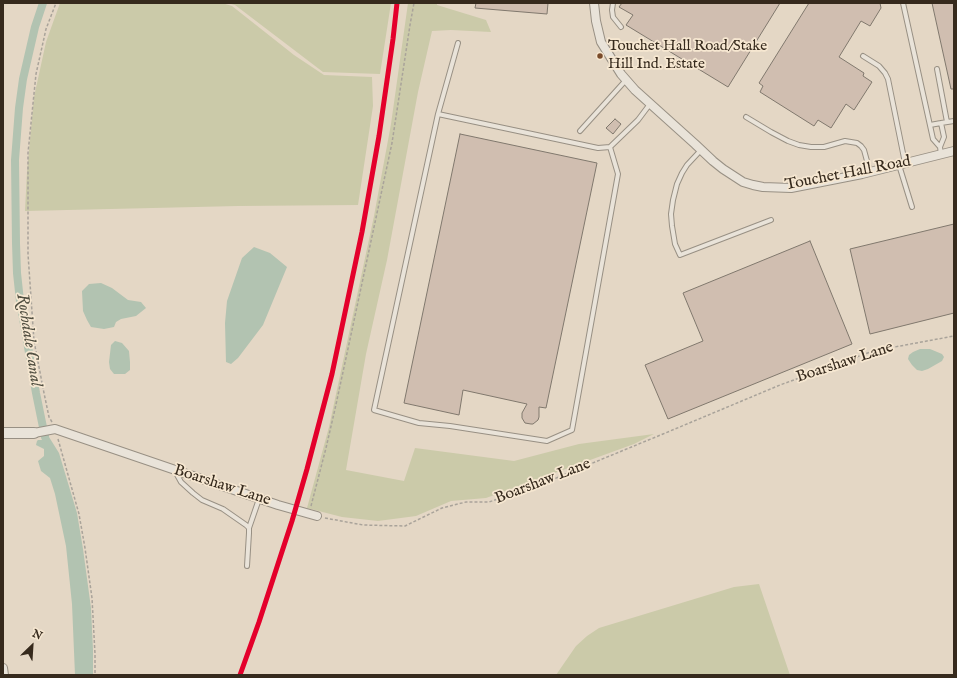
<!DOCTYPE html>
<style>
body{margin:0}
#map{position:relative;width:957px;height:678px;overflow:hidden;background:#e4d7c5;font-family:"IM FELL English",serif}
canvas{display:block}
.frame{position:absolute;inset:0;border:4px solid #362a1d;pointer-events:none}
.north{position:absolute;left:12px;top:626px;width:40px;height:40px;-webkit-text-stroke:3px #f6e7d1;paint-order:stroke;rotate:25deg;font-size:11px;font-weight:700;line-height:16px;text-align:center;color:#362a1d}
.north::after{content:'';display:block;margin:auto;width:14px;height:18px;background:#362a1d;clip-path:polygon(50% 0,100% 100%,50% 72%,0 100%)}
</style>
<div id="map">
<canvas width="957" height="678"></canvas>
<div class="frame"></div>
<div class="north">N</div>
</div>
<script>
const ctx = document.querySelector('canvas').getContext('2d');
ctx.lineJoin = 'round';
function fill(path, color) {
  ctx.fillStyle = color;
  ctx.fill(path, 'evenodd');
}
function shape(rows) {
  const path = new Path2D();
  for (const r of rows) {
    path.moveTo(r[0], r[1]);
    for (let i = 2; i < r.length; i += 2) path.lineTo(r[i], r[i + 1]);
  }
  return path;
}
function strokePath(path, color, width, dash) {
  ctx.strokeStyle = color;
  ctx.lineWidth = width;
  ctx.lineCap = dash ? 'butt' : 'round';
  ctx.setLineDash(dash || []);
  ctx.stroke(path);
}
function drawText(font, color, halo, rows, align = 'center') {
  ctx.font = font + ' "IM FELL English",serif';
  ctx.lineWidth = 3.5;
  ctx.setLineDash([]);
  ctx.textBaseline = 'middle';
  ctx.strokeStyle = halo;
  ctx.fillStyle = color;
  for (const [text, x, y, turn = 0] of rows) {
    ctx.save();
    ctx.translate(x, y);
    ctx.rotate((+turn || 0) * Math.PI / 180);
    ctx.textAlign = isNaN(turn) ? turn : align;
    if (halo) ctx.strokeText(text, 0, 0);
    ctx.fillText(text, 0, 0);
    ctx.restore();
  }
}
fill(shape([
 [60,3,222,3,232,6,294,55,324,75,372,77,373,106,358,205,238,206,25,211,27,172,34,97,46,42],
 [227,3,391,3,380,74,323,72,235,5],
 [408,3,437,3,437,5,486,20,491,32,451,30,432,31,418,92,387,260,366,354,346,470,404,481,415,448,514,461,579,444,654,434,634,444,486,498,451,501,416,516,378,521,342,517,307,508,329,427,374,216,391,124],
 [759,584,790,675,556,675,576,646,587,636,599,628,734,587]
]), '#cbcaa9');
fill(shape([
 [254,247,270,253,287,267,263,325,238,358,231,364,226,362,225,323,227,301,242,258],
 [101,283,112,288,128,300,141,302,146,308,136,316,121,319,116,322,114,327,104,329,91,327,87,320,83,311,82,291,89,284],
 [115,341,122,343,129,351,130,362,130,370,125,374,114,374,110,369,109,362,111,345],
 [920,349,930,349,942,354,944,357,942,361,928,369,922,371,917,370,912,365,908,359,909,355,913,352],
 [48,433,49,437,59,453,77,513,83,549,91,608,93,650,93,675,75,675,72,604,66,546,55,494,50,478,41,471,38,461,44,456,44,449,36,445,37,441,38,440,42,440,43,434]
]), '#b2c3b1');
strokePath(shape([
 [43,3,35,27,23,79,19,108,15,160,16,243,17,273,20,301,36,393,45,437]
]), '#b2c3b1', 8);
const building = shape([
 [476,3,548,3,547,14,475,8,476,3],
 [622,3,780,3,728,87,626,25,633,15,619,7,622,3],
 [809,3,880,3,881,8,870,26,861,21,839,57,864,73,863,76,872,82,854,110,846,104,831,128,818,120,814,126,760,92,763,86,759,83,809,3],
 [932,3,954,3,954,89,951,89,932,3],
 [615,119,621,124,613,134,606,128,615,119],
 [460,134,597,163,546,408,539,407,539,417,538,420,533,424,531,424,525,423,522,418,522,413,527,404,463,390,459,415,404,403,460,134],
 [954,224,954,313,870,334,850,249,954,224],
 [810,241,852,344,668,419,645,365,703,341,683,293,810,241]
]);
fill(building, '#d0beb0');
strokePath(building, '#80786d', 1);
const service = shape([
 [613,3,612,10,613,17,621,27],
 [903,3,933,139,940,147,941,154],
 [458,43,438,114,374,410,419,423,450,426,547,441,572,430,618,174,610,147],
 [863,56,879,66,885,73,888,79,905,163],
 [937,69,947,122],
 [438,114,598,148,610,147,638,120,650,104],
 [746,117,771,132,788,141,799,145,811,147,824,147,845,141,857,143,861,146,864,150,870,172],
 [930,125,941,123],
 [580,131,626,80],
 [940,147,944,137,941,123,954,121],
 [701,150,687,165,682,173,677,184,673,200,671,214,672,226,675,244,680,255,771,220],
 [899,165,912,207],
 [175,471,181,482,193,493,202,500,223,509,246,525,249,528,249,533,247,566],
 [249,528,259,499]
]);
const minor = shape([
 [594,3,596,21,601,42,621,74,635,90,695,144,713,161,723,169,743,182,753,185,763,187,791,188,862,174,954,151],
 [34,433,55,429,278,505,317,516],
 [3,668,4,675]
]);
const tertiary = shape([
 [3,433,34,433]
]);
strokePath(service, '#989084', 6);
strokePath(minor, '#989084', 10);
strokePath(tertiary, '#989084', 12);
strokePath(shape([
 [52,422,49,417,44,393,34,341,28,254,28,153,36,74,46,29,56,3],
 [58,439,79,514,85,548,92,598,95,654,95,675],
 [311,506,326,448,335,409,346,358,392,143,410,25,414,3],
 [325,518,363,525,405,526,442,508,466,502,489,502,549,481,663,434,780,385,873,351,954,336]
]), '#a9a39a', 1.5, [3, 2]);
strokePath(service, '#e9e3d9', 4);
strokePath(minor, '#e9e3d9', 8);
strokePath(tertiary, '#e9e3d9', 10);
strokePath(shape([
 [240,675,259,622,292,521,307,469,332,374,362,232,379,136,393,39,397,3]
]), '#e4002b', 5);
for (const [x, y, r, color] of [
 [600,56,3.5,"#7a4b2a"]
]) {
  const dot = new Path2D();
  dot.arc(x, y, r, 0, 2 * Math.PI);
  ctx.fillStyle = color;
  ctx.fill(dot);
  strokePath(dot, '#f6e7d1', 1.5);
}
drawText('15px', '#362a1d', '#f6e7d1', [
 ["Touchet Hall Road/Stake",608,47],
 ["Hill Ind. Estate",608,65]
], 'left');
drawText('16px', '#362a1d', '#f6e7d1', [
 ["Touchet Hall Road",848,174,-11],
 ["Boarshaw Lane",845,363,-18],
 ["Boarshaw Lane",543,482,-21],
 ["Boarshaw Lane",222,486,18]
]);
drawText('italic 17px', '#504e40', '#f6e7d1', [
 ["Rochdale Canal",28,340,81]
]);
</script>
